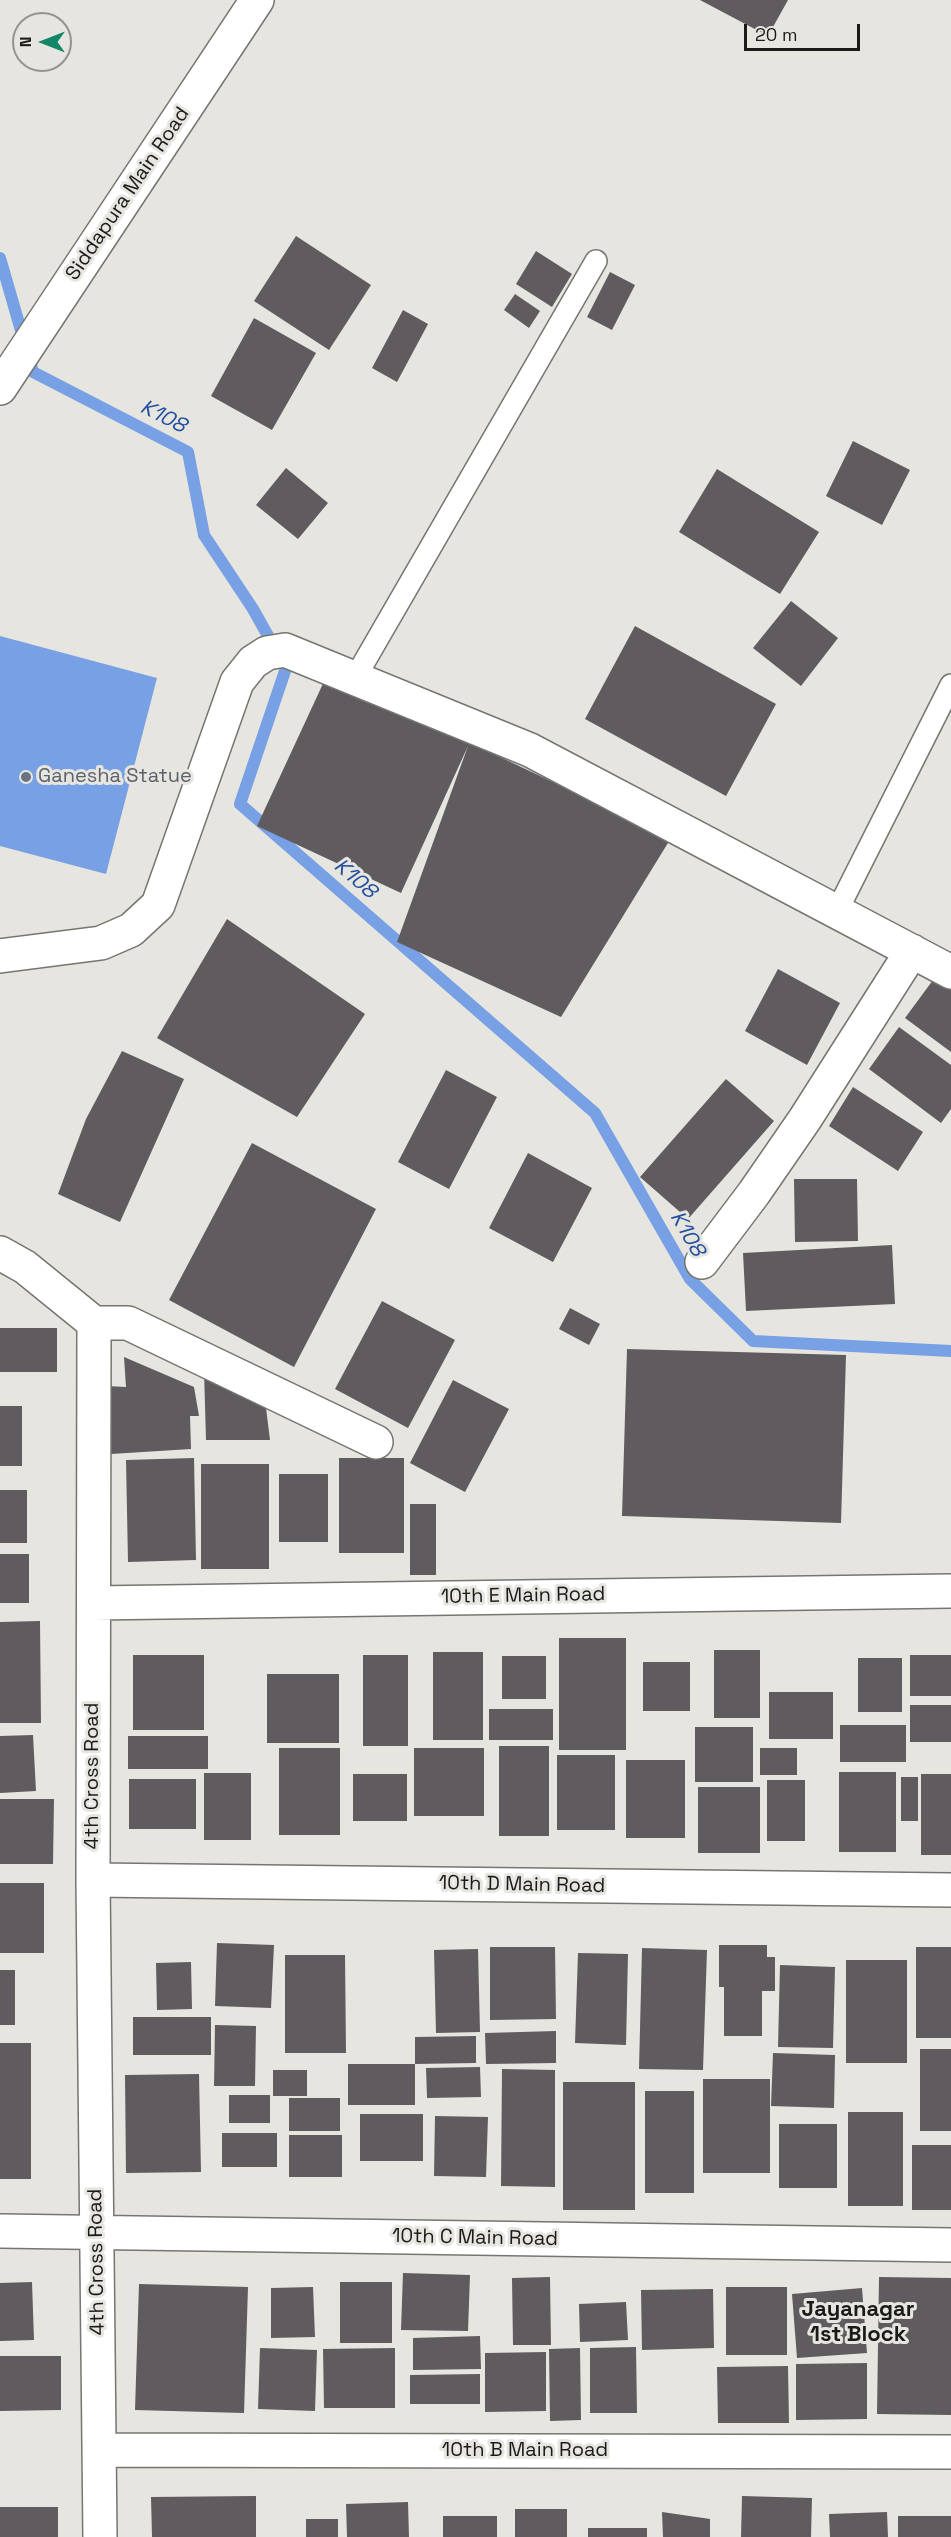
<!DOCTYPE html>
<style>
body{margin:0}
#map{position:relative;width:951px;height:2537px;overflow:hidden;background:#e6e5df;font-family:"Space Grotesk",sans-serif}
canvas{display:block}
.north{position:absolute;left:12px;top:12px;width:60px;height:60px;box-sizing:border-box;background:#e6e5df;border:2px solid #94948f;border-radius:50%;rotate:270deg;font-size:16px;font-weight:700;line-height:24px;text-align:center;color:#1a1a18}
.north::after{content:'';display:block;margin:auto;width:21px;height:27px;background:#108767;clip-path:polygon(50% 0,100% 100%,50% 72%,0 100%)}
.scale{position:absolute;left:744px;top:24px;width:116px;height:27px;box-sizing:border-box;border:3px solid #1a1a18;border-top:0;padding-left:8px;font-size:18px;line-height:21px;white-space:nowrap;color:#1a1a18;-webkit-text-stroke:4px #e6e5df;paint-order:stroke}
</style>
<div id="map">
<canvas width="951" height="2537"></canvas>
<div class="north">N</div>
<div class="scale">20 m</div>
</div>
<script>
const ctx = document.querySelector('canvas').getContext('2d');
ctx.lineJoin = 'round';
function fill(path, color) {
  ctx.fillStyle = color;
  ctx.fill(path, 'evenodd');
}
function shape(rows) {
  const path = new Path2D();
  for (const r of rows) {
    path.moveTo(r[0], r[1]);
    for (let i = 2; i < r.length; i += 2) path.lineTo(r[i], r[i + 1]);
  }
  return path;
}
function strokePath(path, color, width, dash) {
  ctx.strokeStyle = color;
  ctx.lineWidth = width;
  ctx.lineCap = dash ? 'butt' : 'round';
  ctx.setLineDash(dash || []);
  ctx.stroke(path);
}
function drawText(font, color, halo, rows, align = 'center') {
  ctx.font = font + ' "Space Grotesk",sans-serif';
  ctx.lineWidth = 6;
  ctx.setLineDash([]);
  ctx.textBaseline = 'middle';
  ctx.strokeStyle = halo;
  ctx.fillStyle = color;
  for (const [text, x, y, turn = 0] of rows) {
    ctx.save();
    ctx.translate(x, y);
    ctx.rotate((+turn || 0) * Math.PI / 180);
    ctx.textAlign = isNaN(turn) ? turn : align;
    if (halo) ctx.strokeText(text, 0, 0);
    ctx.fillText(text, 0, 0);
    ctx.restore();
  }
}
fill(shape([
 [0,636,157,678,106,874,0,846]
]), '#78a0e4');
strokePath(shape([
 [0,258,33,372,188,452,204,535,253,609,286,668,240,804,595,1113,690,1279,753,1341,951,1351]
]), '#78a0e4', 12);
fill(shape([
 [700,0,788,0,768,36],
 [296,236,371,285,329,350,254,301],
 [536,251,572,274,552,307,516,284],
 [610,272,635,285,612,330,587,317],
 [515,294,540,311,529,328,504,310],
 [403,310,428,324,397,382,372,368],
 [254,318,316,353,272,430,211,396],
 [853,441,910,470,882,525,826,496],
 [286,468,328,503,298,539,256,505],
 [717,469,819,532,780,594,679,532],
 [791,601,838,638,801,686,753,648],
 [635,626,776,704,726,796,585,719],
 [327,675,671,838,561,1017,397,942,468,746,401,893,257,826],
 [227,919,365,1014,297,1117,157,1038],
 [778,969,840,1003,807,1065,745,1031],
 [936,976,951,987,951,1052,905,1018],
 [899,1027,951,1065,951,1109,941,1123,869,1069],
 [122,1051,184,1079,120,1222,58,1194,86,1119],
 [446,1070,497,1097,449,1189,398,1162],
 [726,1079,774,1121,688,1219,640,1177],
 [853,1087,923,1132,898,1171,829,1126],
 [252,1143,376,1209,294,1367,169,1300],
 [528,1153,592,1188,553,1262,489,1228],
 [794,1179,857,1179,858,1241,795,1242],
 [892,1245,895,1304,746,1311,743,1253],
 [382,1301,455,1340,408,1428,335,1389],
 [570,1308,600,1324,589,1345,559,1329],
 [0,1328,57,1328,57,1372,0,1372],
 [627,1349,846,1355,841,1523,622,1516],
 [124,1357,194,1387,199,1416,190,1416,191,1449,111,1454,106,1386,126,1387],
 [204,1370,265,1400,270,1440,206,1440],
 [453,1380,509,1409,465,1492,410,1463],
 [0,1406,22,1406,22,1466,0,1466],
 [194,1458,196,1560,128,1562,126,1460],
 [339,1458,404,1458,404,1553,339,1553],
 [201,1464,269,1464,269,1569,201,1569],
 [279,1474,328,1474,328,1542,279,1542],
 [0,1490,27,1490,27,1543,0,1543],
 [410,1504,436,1504,436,1575,410,1575],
 [0,1554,29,1554,29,1603,0,1603],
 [40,1621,41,1723,0,1723,0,1622],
 [559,1638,626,1638,626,1750,559,1750],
 [714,1650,760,1650,760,1718,714,1718],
 [433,1652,483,1652,483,1740,433,1740],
 [133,1655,204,1655,204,1730,133,1730],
 [363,1655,408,1655,408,1746,363,1746],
 [910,1655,951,1655,951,1696,910,1696],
 [502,1656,546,1656,546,1699,502,1699],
 [858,1658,902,1658,902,1712,858,1712],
 [643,1662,690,1662,690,1711,643,1711],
 [267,1674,339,1674,339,1743,267,1743],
 [769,1692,833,1692,833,1739,769,1739],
 [910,1705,951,1705,951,1742,910,1742],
 [489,1709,553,1709,553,1740,489,1740],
 [840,1725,906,1725,906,1762,840,1762],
 [695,1727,753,1727,753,1782,695,1782],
 [33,1735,36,1791,0,1793,0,1736],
 [128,1736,208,1736,208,1769,128,1769],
 [499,1746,549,1746,549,1836,499,1836],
 [279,1748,340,1748,340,1835,279,1835],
 [414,1748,484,1748,484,1816,414,1816],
 [760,1748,797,1748,797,1775,760,1775],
 [557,1755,615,1755,615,1830,557,1830],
 [626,1760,685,1760,685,1838,626,1838],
 [839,1772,896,1772,896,1852,839,1852],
 [204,1773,251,1773,251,1840,204,1840],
 [353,1774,407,1774,407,1821,353,1821],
 [921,1774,951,1774,951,1855,921,1855],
 [901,1777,918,1777,918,1821,901,1821],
 [129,1779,196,1779,196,1829,129,1829],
 [767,1780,805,1780,805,1841,767,1841],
 [698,1787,760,1787,760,1853,698,1853],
 [0,1799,54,1799,53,1864,0,1864],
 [0,1883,44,1883,44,1953,0,1953],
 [217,1943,274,1945,271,2008,215,2006],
 [719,1945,767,1945,767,1957,775,1957,775,1991,762,1991,762,2036,724,2036,724,1987,719,1987],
 [490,1947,555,1947,556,2019,490,2020],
 [916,1947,951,1947,951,2038,916,2038],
 [642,1948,707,1950,703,2070,639,2069],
 [478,1949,480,2032,436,2033,434,1950],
 [578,1953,628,1954,626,2045,575,2043],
 [285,1955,345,1955,346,2053,285,2053],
 [846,1960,907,1960,907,2063,846,2063],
 [191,1962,192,2009,157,2010,156,1963],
 [780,1965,835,1967,833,2048,778,2047],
 [0,1970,15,1970,15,2025,0,2025],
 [133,2017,211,2017,211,2055,133,2055],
 [215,2025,256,2026,255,2086,214,2086],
 [556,2031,556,2063,486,2064,485,2033],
 [476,2036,476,2063,415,2064,415,2037],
 [0,2043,31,2043,31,2179,0,2179],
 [920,2049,951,2049,951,2131,920,2131],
 [773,2053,835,2055,834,2108,771,2106],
 [348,2064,415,2064,415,2105,348,2105],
 [480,2067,481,2097,427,2098,426,2068],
 [502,2069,555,2070,555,2187,501,2186],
 [273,2070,307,2070,307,2096,273,2096],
 [199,2074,201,2172,126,2173,125,2075],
 [703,2079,770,2079,770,2173,703,2173],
 [563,2082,635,2082,635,2210,563,2210],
 [645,2091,694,2091,694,2193,645,2193],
 [229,2095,270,2095,270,2123,229,2123],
 [289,2098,340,2098,340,2131,289,2131],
 [848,2112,903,2112,903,2206,848,2206],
 [360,2114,423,2114,423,2161,360,2161],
 [435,2116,488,2117,486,2177,434,2176],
 [779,2124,837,2124,837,2188,779,2188],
 [222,2133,277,2133,277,2167,222,2167],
 [289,2135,342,2135,342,2177,289,2177],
 [912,2145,951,2145,951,2210,912,2210],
 [403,2273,470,2275,468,2331,401,2330],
 [550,2277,551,2345,513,2345,512,2278],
 [879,2277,951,2278,951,2415,877,2414],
 [32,2282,34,2340,0,2341,0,2283],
 [340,2282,392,2282,392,2343,340,2343],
 [139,2284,248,2287,244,2413,135,2410],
 [313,2287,315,2337,271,2338,271,2288],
 [726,2287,787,2287,787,2355,726,2355],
 [862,2288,867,2353,797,2358,792,2294],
 [713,2289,714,2348,642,2350,641,2290],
 [626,2302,628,2340,580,2342,579,2304],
 [480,2336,481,2369,413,2370,413,2338],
 [636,2347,637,2413,590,2413,590,2348],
 [260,2348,317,2350,315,2411,258,2409],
 [395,2348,395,2408,324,2408,323,2349],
 [580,2348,581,2420,550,2421,549,2349],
 [546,2352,546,2411,485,2412,485,2353],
 [0,2356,61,2356,61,2410,0,2411],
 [867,2363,867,2419,796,2420,796,2364],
 [788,2366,789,2423,718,2423,717,2367],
 [480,2374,480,2404,410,2404,410,2375],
 [256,2496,256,2537,152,2537,151,2497],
 [742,2496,812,2498,811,2537,741,2537],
 [408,2502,409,2537,347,2537,346,2504],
 [0,2507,58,2507,58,2537,0,2537],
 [515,2509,567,2509,567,2537,515,2537],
 [662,2512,710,2519,710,2537,663,2537],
 [887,2512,888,2537,830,2537,829,2514],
 [443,2516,497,2516,497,2537,443,2537],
 [898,2516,951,2516,951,2537,898,2537],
 [306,2519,338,2519,338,2537,306,2537],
 [588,2528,647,2528,647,2537,588,2537]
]), '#605b5e');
const service = shape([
 [355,678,596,261],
 [837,911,951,685]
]);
const minor = shape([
 [0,388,257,0],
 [0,956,101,943,131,930,158,905,237,682,253,662,267,653,285,650,530,750,951,972],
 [0,1253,25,1267,94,1323],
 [702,1262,754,1193,805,1119,912,951],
 [94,1603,951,1591],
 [93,1880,951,1890],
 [0,2231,951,2245],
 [99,2450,951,2452],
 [100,2537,93,1880,94,1323,128,1323,376,1442]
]);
strokePath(service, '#76756f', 24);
strokePath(minor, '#76756f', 36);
strokePath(service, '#fff', 21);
strokePath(minor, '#fff', 33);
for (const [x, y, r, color] of [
 [26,777,6,"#6b7280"]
]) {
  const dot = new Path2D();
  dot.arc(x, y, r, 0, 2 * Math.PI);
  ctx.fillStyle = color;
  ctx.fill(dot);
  strokePath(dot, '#e6e5df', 2);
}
drawText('20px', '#1a1a18', '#e6e5df', [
 ["Siddapura Main Road",128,194,-56],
 ["10th E Main Road",523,1596,-1],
 ["4th Cross Road",93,1776,-90],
 ["10th D Main Road",522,1885,1],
 ["10th C Main Road",475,2238,1],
 ["4th Cross Road",97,2262,-91],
 ["10th B Main Road",525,2451]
]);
drawText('20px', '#5b616d', '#e6e5df', [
 ["Ganesha Statue",38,777]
], 'left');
drawText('italic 21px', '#214f9f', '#e6e5df', [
 ["K108",163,417,27],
 ["K108",355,879,41],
 ["K108",687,1234,60]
]);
drawText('bold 22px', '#1a1a18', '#e6e5df', [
 ["Jayanagar",858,2310],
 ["1st Block",858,2335]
]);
</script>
